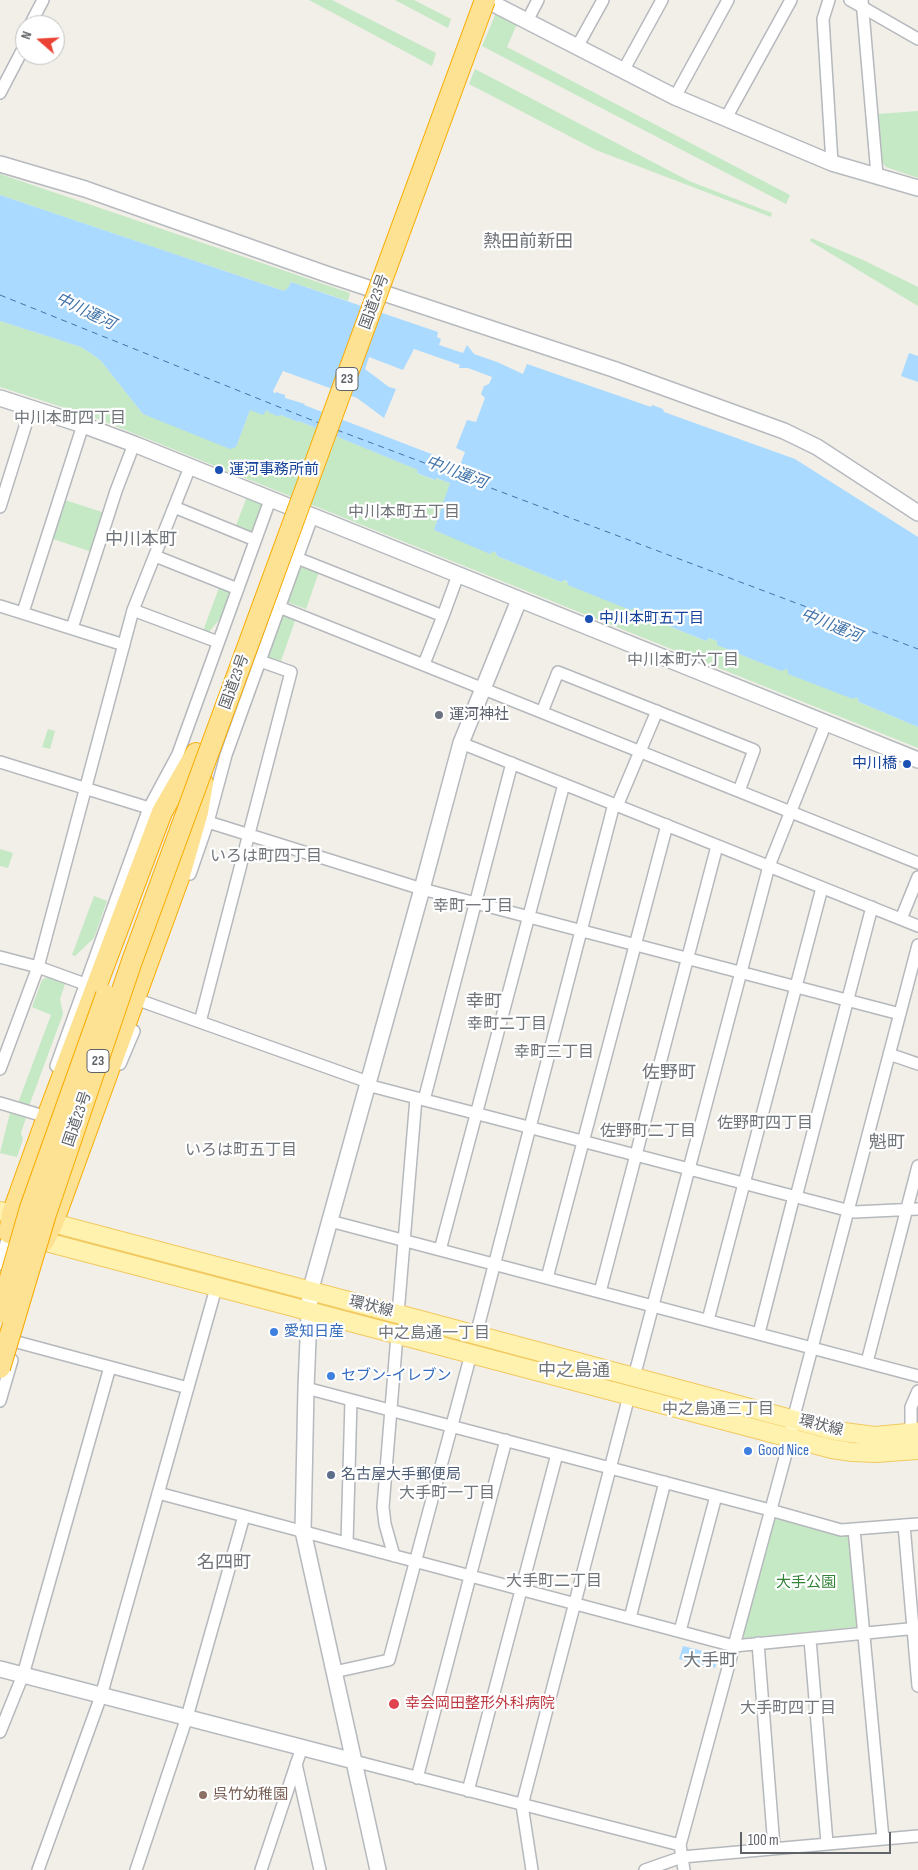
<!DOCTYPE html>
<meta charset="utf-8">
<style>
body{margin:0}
#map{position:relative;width:918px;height:1870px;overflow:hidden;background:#f1efe8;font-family:"Sofia Sans Condensed",sans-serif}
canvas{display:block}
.north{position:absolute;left:15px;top:15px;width:50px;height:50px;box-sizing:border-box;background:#fff;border:1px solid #bfc1c3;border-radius:50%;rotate:289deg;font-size:14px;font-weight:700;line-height:20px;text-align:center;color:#5f6368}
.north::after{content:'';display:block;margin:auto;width:18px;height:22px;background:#ea4335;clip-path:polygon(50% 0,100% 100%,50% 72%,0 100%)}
.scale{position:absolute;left:740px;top:1832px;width:151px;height:22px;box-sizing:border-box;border:2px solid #5f6368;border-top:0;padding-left:6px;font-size:15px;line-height:18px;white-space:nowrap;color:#5f6368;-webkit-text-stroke:4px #fff;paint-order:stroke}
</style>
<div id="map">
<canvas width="918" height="1870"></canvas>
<div class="north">N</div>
<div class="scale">100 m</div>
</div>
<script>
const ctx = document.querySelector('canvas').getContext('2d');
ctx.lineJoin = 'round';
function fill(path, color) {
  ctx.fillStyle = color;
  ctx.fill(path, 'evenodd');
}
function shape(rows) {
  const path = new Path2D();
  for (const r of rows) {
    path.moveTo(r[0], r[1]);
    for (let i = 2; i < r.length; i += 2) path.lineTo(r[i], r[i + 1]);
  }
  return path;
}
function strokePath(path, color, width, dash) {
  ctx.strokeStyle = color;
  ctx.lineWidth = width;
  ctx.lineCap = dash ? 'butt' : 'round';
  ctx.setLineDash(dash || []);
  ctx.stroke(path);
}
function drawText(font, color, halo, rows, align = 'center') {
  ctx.font = font + ' "Sofia Sans Condensed","Noto Sans JP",sans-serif';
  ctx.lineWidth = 4.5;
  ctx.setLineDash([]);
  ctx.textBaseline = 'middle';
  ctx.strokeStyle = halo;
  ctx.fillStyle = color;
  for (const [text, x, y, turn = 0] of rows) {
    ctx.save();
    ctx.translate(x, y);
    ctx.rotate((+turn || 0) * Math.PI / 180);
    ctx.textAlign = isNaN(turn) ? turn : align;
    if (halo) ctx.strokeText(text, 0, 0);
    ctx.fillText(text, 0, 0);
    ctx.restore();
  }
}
fill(shape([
 [309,0,332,0,436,53,432,66],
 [395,0,414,0,451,19,448,28],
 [496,13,517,24,507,47,790,195,786,204,482,46],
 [475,69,689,181,772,213,771,217,596,150,469,84],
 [918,111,918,178,886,167,881,161,878,114],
 [0,174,350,293,348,301,291,282,288,289,284,291,0,195],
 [811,238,863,260,918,287,918,306,810,241],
 [0,321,81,347,92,354,101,361,143,414,236,447,250,410,269,410,277,415,281,415,298,422,299,421,419,470,417,473,434,480,435,478,451,483,434,530,491,552,493,551,496,553,497,556,561,582,564,580,568,583,642,611,642,615,706,641,709,638,717,641,718,645,781,671,785,669,857,697,859,702,918,727,918,748,93,417,0,387],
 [249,491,270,500,255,540,234,531],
 [65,500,105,513,92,552,53,539],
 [301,565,319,572,306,609,287,602],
 [220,585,235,591,230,606,210,631,206,633,203,631],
 [282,614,296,618,281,661,267,657],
 [48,729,55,731,50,749,42,747],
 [0,849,13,853,8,868,0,866],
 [94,896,107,901,94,938,75,956,72,955],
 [47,977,65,984,60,999,63,1014,29,1106,18,1103,51,1015,32,1007,42,980],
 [10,1113,26,1118,21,1133,23,1139,17,1157,0,1153],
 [777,1516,850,1537,859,1623,856,1627,745,1638,742,1635,774,1518]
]), '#c5e8c5');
fill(shape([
 [0,195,284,291,288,288,291,282,438,332,437,337,441,339,439,345,463,353,467,345,474,354,497,362,523,374,527,364,651,407,652,405,663,409,664,412,795,459,918,537,918,727,859,702,857,697,853,699,788,674,788,671,786,669,781,671,717,645,717,641,709,638,706,641,642,615,642,611,634,608,630,610,568,585,567,581,564,580,561,582,497,556,496,553,493,551,490,554,434,530,450,483,436,478,435,480,417,473,418,470,299,421,298,422,281,415,277,416,268,412,269,410,266,411,263,415,250,410,236,447,230,449,143,414,101,361,92,354,81,347,0,321],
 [414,349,460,365,459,368,468,368,492,377,489,384,484,386,481,394,485,398,476,422,467,420,456,448,465,452,460,465,304,405,305,404,285,398,285,395,276,392,275,394,273,391,283,371,357,398,384,418,396,389,389,387,365,369,369,357,403,370],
 [909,353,918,356,918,382,901,376],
 [683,1646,719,1655,715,1668,679,1659]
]), '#aadaff');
strokePath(shape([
 [0,295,319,423],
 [337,430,918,649]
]), '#4174aa', 1, [6, 5]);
const street = shape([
 [829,0,823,19,832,163],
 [850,0,918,39],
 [862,0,877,175],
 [527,21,538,0],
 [30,25,43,0],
 [577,47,603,0],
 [623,71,662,0],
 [0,93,25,45],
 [675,97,728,0],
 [726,118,791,0],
 [0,507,31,408],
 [174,507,255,540],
 [155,556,238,589],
 [297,558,443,616,424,664],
 [0,606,124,645],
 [279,607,918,863],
 [133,610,218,642],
 [23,612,83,425],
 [443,616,458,575],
 [72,628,116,491,134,444],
 [542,712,558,672,754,750,739,791],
 [461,743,918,926],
 [0,762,149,808],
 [617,806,657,711],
 [208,822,422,889,900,1014],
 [190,874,208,822,226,755,312,517],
 [901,919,918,877],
 [0,957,38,967,85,984],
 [144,1002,368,1082],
 [200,1022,291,672,260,661],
 [889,1054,918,1064],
 [120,1064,134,1031],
 [56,1066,149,808,178,754,270,500],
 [0,1069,38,967,133,610,190,467],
 [367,1085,854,1212,918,1209],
 [424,1100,512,763],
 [0,1103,47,1117,46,1113],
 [796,1197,872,907],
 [330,1221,918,1376],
 [440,1250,564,784],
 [0,1264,9,1233],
 [547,1278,667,825],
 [600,1292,717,846],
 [398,1314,416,1098],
 [708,1320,822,888],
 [759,1333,794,1196],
 [476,1335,614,804],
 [17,1342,188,1388],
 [867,1362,918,1166],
 [634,1377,769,866,826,723],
 [306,1388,770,1510,841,1530,918,1524],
 [0,1401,12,1360],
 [911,1433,911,1407,918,1391],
 [158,1493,734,1646,918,1628],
 [904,1525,918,1686],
 [854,1529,883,1839],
 [347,1543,351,1400],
 [394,1556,385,1524,383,1507,397,1335],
 [630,1618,665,1482],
 [680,1631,716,1496],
 [810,1639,827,1843],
 [758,1643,774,1847],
 [334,1672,389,1660,471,1354],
 [0,1732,23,1675,110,1367],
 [354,1761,680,1845,684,1870],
 [296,1764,320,1870],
 [417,1778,506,1440],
 [468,1791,557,1454],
 [680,1845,790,1439,793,1420,918,945],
 [38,1870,101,1696,216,1288],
 [136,1870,187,1717,244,1516],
 [261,1870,302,1747],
 [532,1870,522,1805,629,1396],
 [645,1870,682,1857,918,1836]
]);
const secondary = shape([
 [486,0,675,97,832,163,918,188],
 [0,164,85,189,329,275,613,369,784,431,817,447,918,513],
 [0,398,83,425,134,444,918,760],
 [0,1669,354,1761],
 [378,1870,303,1531,306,1388,310,1292,422,889,461,743,519,600]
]);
const primary = shape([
 [0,1211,53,1223,398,1314,836,1431,875,1436,918,1432],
 [31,1238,832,1449,852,1452,876,1453,918,1450]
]);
const highway = shape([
 [9,1233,12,1214,47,1117,162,812,196,753],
 [44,1241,53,1223,180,875,198,812,203,783]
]);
strokePath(street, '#b5b8bc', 14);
strokePath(secondary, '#b6babf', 18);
strokePath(primary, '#f2c960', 20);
strokePath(highway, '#f9ab00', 22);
strokePath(street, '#fff', 11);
strokePath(secondary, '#fff', 15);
strokePath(primary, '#fff2af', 18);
strokePath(highway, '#fde293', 20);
const highwayBridge = shape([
 [0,1313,30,1208,106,995],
 [0,1368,46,1214,132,961,485,0]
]);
strokePath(highwayBridge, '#f9ab00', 22, []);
strokePath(highwayBridge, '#fde293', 20);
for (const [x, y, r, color] of [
 [219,470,5,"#1a4fb4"],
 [589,619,5,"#1a4fb4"],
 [439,715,5,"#6b7280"],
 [907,764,5,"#1a4fb4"],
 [274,1332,5,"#3f7fe0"],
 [331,1376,5,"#3f7fe0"],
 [748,1451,5,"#3f7fe0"],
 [331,1475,5,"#5c6f8a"],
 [394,1704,6,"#e0444e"],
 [203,1795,5,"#8d6e63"]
]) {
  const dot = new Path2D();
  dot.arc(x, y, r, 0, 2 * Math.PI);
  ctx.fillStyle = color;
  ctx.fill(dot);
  strokePath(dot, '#fff', 2);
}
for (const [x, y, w] of [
 [347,379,22],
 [98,1061,22]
]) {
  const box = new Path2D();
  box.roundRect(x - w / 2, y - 11.5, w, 23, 4);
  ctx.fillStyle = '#fff';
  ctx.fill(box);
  strokePath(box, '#5f6368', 1);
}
drawText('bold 14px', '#5f6368', null, [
 ["23",347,379],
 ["23",98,1061]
]);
drawText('15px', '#5f6368', '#fff', [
 ["国道23号",375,302,-70],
 ["国道23号",235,682,-70],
 ["国道23号",78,1119,-71],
 ["環状線",371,1307,14],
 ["環状線",821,1426,14]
]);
drawText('15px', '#164399', '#fff', [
 ["運河事務所前",229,470],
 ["中川本町五丁目",599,619],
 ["中川橋",897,764,"right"]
], 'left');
drawText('15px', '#5b616d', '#fff', [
 ["運河神社",449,715]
], 'left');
drawText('15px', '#366cbe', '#fff', [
 ["愛知日産",284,1332],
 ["セブン-イレブン",341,1376],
 ["Good Nice",758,1451]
], 'left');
drawText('15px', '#4e5e75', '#fff', [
 ["名古屋大手郵便局",341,1475]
], 'left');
drawText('15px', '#348238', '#fff', [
 ["大手公園",806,1583]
]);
drawText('15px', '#be3a42', '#fff', [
 ["幸会岡田整形外科病院",405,1704]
], 'left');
drawText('15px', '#785e54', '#fff', [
 ["呉竹幼稚園",213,1795]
], 'left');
drawText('italic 16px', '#4174aa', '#fff', [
 ["中川運河",85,312,26],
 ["中川運河",456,473,21],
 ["中川運河",831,626,22]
]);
drawText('16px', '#70757a', '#fff', [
 ["中川本町四丁目",70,419],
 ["中川本町五丁目",404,513],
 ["中川本町六丁目",683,661],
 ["いろは町四丁目",266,857],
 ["幸町一丁目",473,907],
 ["幸町二丁目",507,1025],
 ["幸町三丁目",554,1053],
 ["佐野町四丁目",765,1124],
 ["佐野町二丁目",648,1132],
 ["いろは町五丁目",241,1151],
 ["中之島通一丁目",434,1334],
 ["中之島通三丁目",718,1410],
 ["大手町一丁目",447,1494],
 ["大手町二丁目",554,1582],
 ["大手町四丁目",788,1709]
]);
drawText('18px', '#70757a', '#fff', [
 ["熱田前新田",528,242],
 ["中川本町",141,540],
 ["幸町",484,1002],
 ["佐野町",669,1073],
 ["魁町",887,1143],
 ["中之島通",574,1371],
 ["名四町",224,1563],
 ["大手町",710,1661]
]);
</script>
